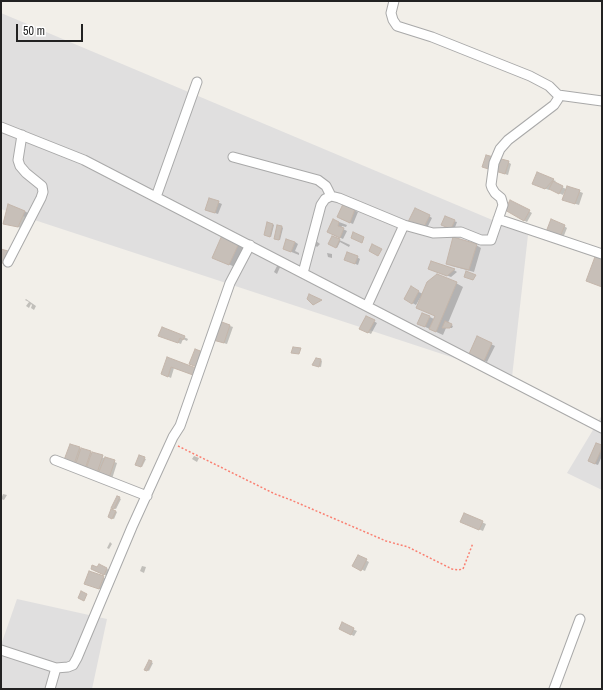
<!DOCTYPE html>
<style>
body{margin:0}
#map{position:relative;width:603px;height:690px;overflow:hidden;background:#f2efe9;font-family:"Archivo Narrow",sans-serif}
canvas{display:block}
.frame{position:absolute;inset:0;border:2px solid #222;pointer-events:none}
.scale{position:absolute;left:16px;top:24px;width:67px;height:18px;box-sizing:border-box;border:2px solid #222;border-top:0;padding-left:5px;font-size:12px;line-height:14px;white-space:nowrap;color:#222;-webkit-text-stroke:3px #fff;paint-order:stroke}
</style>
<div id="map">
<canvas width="603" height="690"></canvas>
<div class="frame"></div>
<div class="scale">50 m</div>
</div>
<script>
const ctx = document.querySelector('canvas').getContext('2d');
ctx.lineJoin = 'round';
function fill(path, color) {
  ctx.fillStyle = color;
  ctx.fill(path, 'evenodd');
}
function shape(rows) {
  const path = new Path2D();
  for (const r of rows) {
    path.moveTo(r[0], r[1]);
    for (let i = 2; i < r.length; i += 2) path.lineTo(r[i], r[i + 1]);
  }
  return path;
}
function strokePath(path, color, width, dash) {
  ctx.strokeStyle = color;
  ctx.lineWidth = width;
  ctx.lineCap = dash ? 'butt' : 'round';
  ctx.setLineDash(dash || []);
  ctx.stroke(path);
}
fill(shape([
 [1,13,528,235,512,377,1,209],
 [602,415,602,490,567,473],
 [17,599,107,619,92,689,1,689,1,645]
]), '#e0dfdf');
fill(shape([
 [508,162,511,164,508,175,483,167],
 [553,180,556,181,554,183,566,189,563,195,550,189,549,190,536,185],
 [568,187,583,193,579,205,567,201],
 [210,199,222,204,218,214,206,210],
 [511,201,532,213,527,222,506,210],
 [343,205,358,212,353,224,341,219],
 [24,211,28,213,21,228,4,223],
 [429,216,432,218,426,230,412,224],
 [454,221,457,222,454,230,445,227],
 [339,222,347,225,346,227,342,226,341,228,347,231,343,239,332,234],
 [268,223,274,225,271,237,266,235],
 [564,226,567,228,563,238,550,233],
 [282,227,283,228,280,240,276,239],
 [333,237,350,245,349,247,340,242,337,248,329,244],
 [316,241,320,244,317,247,314,244],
 [240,242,245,245,235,267,219,260],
 [295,242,298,244,295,251,299,253,299,255,284,249],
 [476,245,481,248,474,272,452,266,447,263],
 [327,253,332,254,332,258,328,257],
 [357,257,360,259,358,265,348,261],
 [431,262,454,270,457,272,451,277,432,270],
 [278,264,281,265,277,274,274,272],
 [456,283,463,287,448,323,453,326,452,328,446,328,443,335,421,325,430,317,434,319,435,316,421,298,420,298,416,305,405,299,411,288,423,294],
 [26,299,36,306,34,310,31,308,32,305,31,304,29,308,26,306,29,302,25,300],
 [366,317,377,323,371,334,360,328],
 [230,326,233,327,227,344,217,341],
 [163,337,184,337,188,339,187,341,183,339,181,344],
 [478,338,495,346,487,362,473,355],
 [168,358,197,376,174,368,171,378,165,375],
 [321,360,322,361,321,367,314,365],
 [70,445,117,463,112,479,68,462],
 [602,446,602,456,598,465,592,463],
 [194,456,199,458,197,462,192,459],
 [140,457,146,459,142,467,137,465],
 [3,494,7,495,4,500,1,499],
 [118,497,121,499,116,509,113,508],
 [112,510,117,512,114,519,109,517],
 [464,514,486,524,483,531,464,523],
 [110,542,112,544,109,549,115,552,107,548],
 [358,556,369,562,365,571,354,566],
 [142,566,146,567,144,573,140,571],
 [98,569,107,569,110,570,107,576,95,571],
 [103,577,106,579,102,590,89,585],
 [342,624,357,631,354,636,343,631],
 [149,661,153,663,149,671,145,669]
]), '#0003');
const building = shape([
 [486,155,509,161,505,174,482,167,486,155],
 [537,172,554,179,545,189,532,184,537,172],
 [553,181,563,186,559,194,549,189,553,181],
 [567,186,580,190,575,204,562,200,567,186],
 [209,198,219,201,215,213,205,210,209,198],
 [510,200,530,210,524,221,505,210,510,200],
 [8,204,25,211,18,227,3,224,8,204],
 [343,204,355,209,350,223,337,217,343,204],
 [415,208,430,215,423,229,408,222,415,208],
 [445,216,455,220,451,229,441,225,445,216],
 [333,219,339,222,338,226,344,228,340,238,327,232,333,219],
 [551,219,565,225,560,237,546,232,551,219],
 [267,222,273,224,270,237,264,235,267,222],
 [277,225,282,226,279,240,274,239,277,225],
 [353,232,364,237,362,243,351,238,353,232],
 [223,233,240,241,229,265,212,258,223,233],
 [332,236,340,239,336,248,328,244,332,236],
 [453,237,477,244,469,270,446,264,453,237],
 [286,239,295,242,291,252,283,249,286,239],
 [372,244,382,249,378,256,369,251,372,244],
 [1,249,8,251,3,263,1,263,1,249],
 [347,252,358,256,355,264,344,260,347,252],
 [596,254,602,256,602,287,586,281,596,254],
 [431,261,455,269,447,276,428,269,431,261],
 [466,271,476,275,473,280,464,277,466,271],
 [437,274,457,282,436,332,429,329,435,316,416,308,427,282,437,274],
 [411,286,419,291,412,304,404,299,411,286],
 [309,294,322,300,313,305,307,299,309,294],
 [422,313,430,316,425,327,417,324,422,313],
 [366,316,375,320,368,333,359,329,366,316],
 [219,321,230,325,224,343,213,340,219,321],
 [445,321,452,324,450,328,442,328,445,321],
 [162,327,185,336,183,340,180,338,178,343,158,336,162,327],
 [477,336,492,343,484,361,469,354,477,336],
 [293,347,301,348,299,354,291,353,293,347],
 [195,349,203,352,197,367,189,364,195,349],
 [167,357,196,368,193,375,171,367,168,377,161,374,167,357],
 [316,358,321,359,319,367,312,365,316,358],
 [596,443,602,445,602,448,595,464,588,461,596,443],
 [70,444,80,447,74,464,64,460,70,444],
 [81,448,91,451,85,469,75,466,81,448],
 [92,452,103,455,97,473,86,469,92,452],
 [139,455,145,457,141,467,135,465,139,455],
 [105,457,115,460,109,478,98,474,105,457],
 [117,496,120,497,114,509,111,508,117,496],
 [111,509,116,511,112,519,108,517,111,509],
 [464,513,483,521,479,530,460,522,464,513],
 [358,555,367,559,361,571,352,566,358,555],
 [99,564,107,568,104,575,91,569,92,565,97,567,99,564],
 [89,571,104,576,99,589,84,584,89,571],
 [81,591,87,594,84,601,78,598,81,591],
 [342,622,354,628,351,635,339,629,342,622],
 [149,660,152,661,147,671,144,670,149,660]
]);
fill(building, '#c7bfb8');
strokePath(building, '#c4b6ab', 1);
const minor = shape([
 [558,95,602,101],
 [1,127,84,160,602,428],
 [233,157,318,180,326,186,331,196],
 [156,197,197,82],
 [498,219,602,254],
 [8,262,41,198,43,192,42,186,26,173,20,166,18,160,22,135],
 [303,273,321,205,325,199,331,196,339,198,404,225,433,233,461,232,481,240,491,240,503,205,501,198,495,193,492,188,491,185,494,163,500,149,508,140,554,105,558,99,558,95,549,86,530,76,432,37,397,26,393,20,391,13,394,1],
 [367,306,404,225],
 [55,460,147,496],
 [1,650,56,668,68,667,73,665,77,658,132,527,173,437,180,426,230,283,250,245],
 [50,689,56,668],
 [554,689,580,619]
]);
strokePath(minor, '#a9a9a9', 11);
strokePath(shape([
 [178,446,275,494,291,500,386,541,408,547,452,569,458,570,463,569,473,543]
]), '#fa8072', 1.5, [2, 2]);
strokePath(minor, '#fff', 9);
</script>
